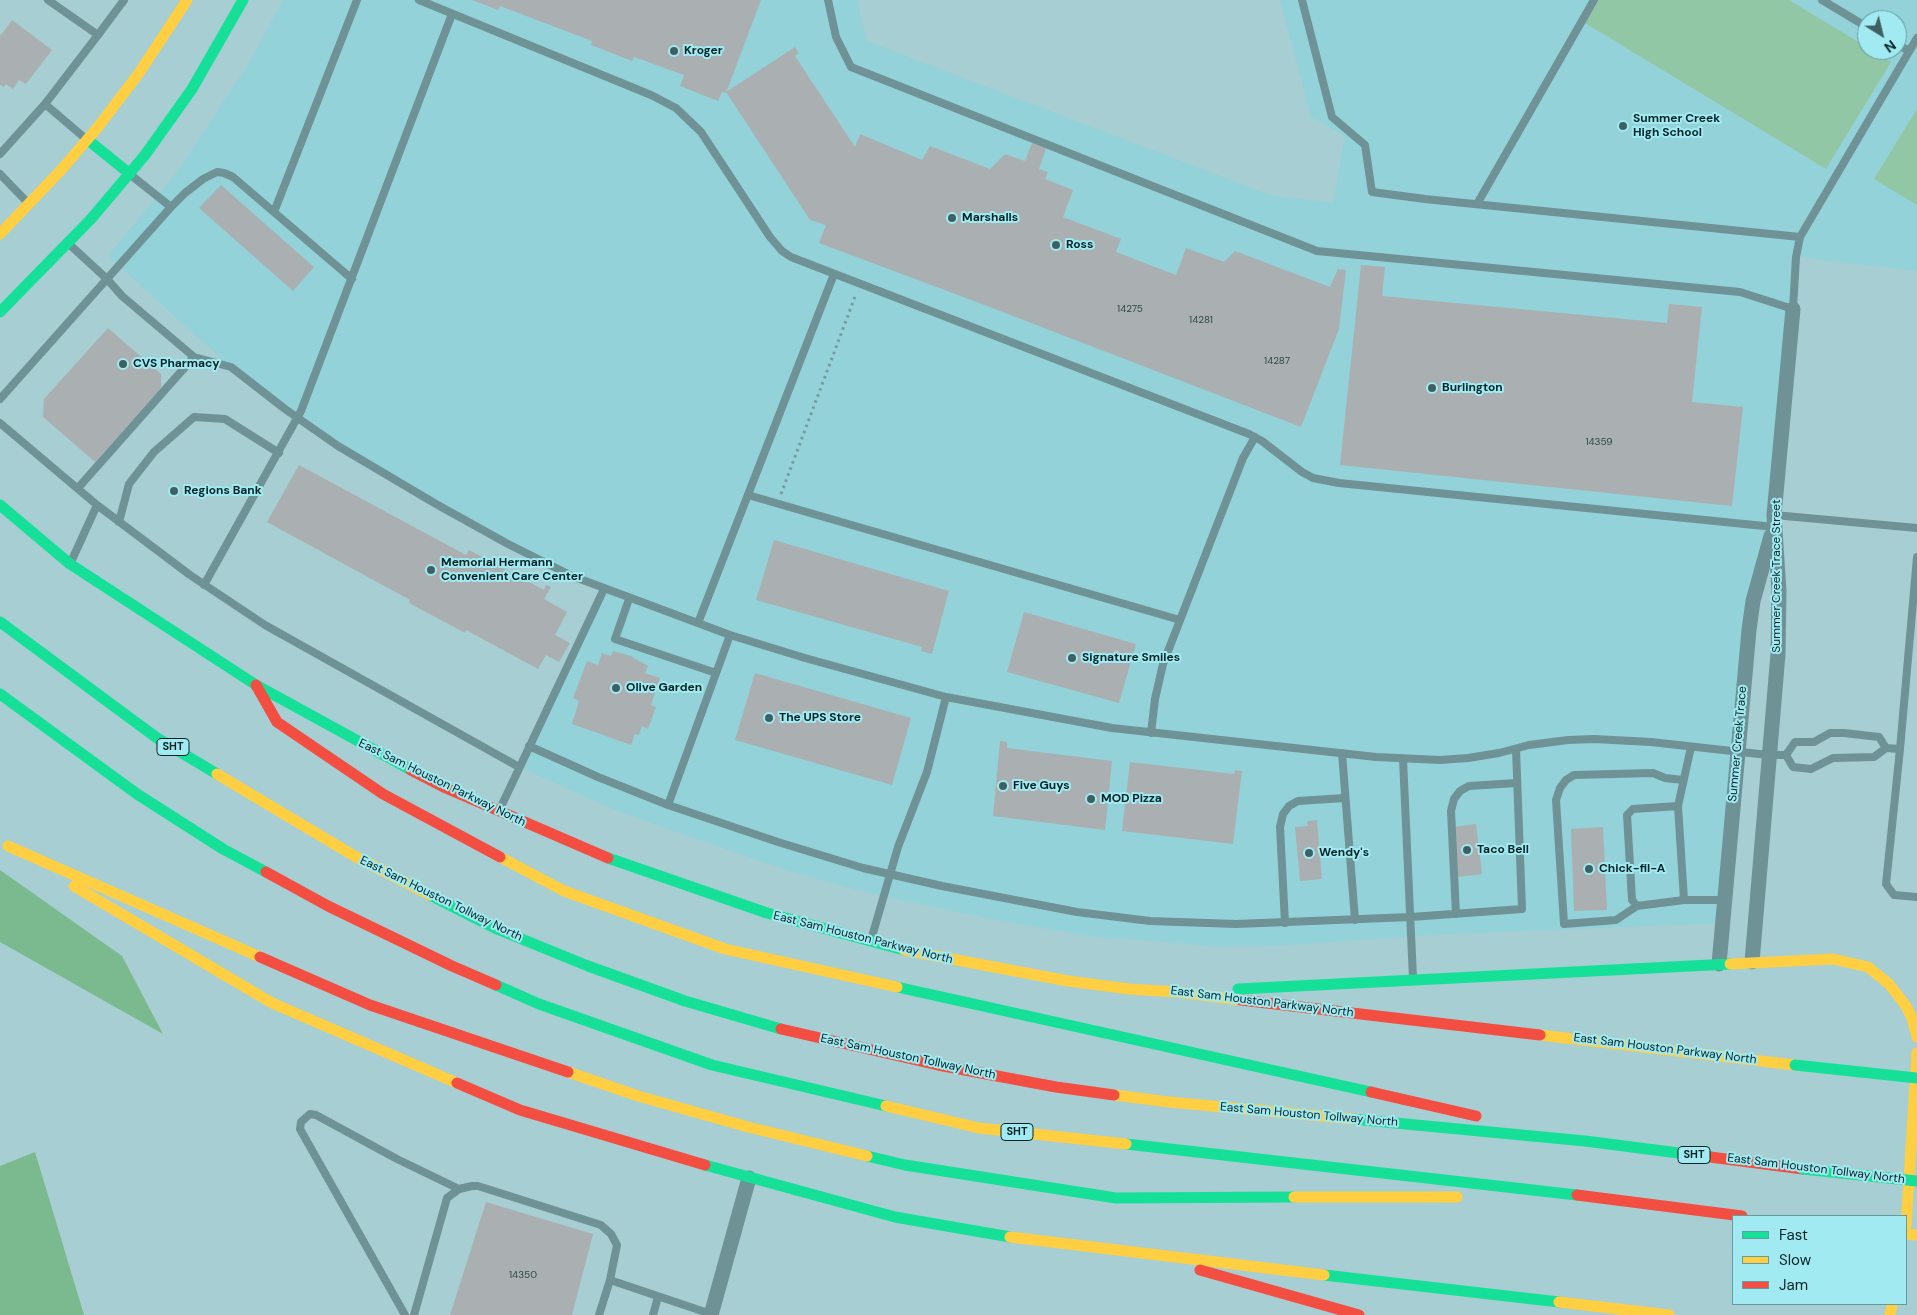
<!DOCTYPE html>
<style>
body{margin:0}
#map{position:relative;width:1917px;height:1315px;overflow:hidden;background:#a7ced2;font-family:"DM Sans",sans-serif}
canvas{display:block}
.legend{position:absolute;left:1732px;top:1215px;width:175px;height:90px;box-sizing:border-box;background:#a2eaf1;border:1px solid #639ba0;margin:0;padding:6px 9px;list-style:none;font-size:15px;color:#052427}
.legend li{display:flex;align-items:center;gap:10px;height:25px}
.legend b{width:25px;border:1px solid #639ba0}
.north{position:absolute;left:1857px;top:10px;width:50px;height:50px;box-sizing:border-box;background:#a2eaf1;border:1px solid #639ba0;border-radius:50%;rotate:144deg;font-size:14px;font-weight:700;line-height:20px;text-align:center;color:#052427}
.north::after{content:'';display:block;margin:auto;width:18px;height:22px;background:#3e6063;clip-path:polygon(50% 0,100% 100%,50% 72%,0 100%)}
</style>
<div id="map">
<canvas width="1917" height="1315"></canvas>
<ul class="legend">
<li><b style="height:6px;background:#16e098"></b>Fast</li>
<li><b style="height:6px;background:#ffcf43"></b>Slow</li>
<li><b style="height:6px;background:#f24e42"></b>Jam</li>
</ul>
<div class="north">N</div>
</div>
<script>
const ctx = document.querySelector('canvas').getContext('2d');
ctx.lineJoin = 'round';
function fill(path, color) {
  ctx.fillStyle = color;
  ctx.fill(path, 'evenodd');
}
function shape(rows) {
  const path = new Path2D();
  for (const r of rows) {
    path.moveTo(r[0], r[1]);
    for (let i = 2; i < r.length; i += 2) path.lineTo(r[i], r[i + 1]);
  }
  return path;
}
function strokePath(path, color, width, dash) {
  ctx.strokeStyle = color;
  ctx.lineWidth = width;
  ctx.lineCap = dash ? 'butt' : 'round';
  ctx.setLineDash(dash || []);
  ctx.stroke(path);
}
function drawText(font, color, halo, rows, align = 'center') {
  ctx.font = font + ' "DM Sans",sans-serif';
  ctx.lineWidth = 4;
  ctx.setLineDash([]);
  ctx.textBaseline = 'middle';
  ctx.strokeStyle = halo;
  ctx.fillStyle = color;
  for (const [text, x, y, turn = 0] of rows) {
    ctx.save();
    ctx.translate(x, y);
    ctx.rotate((+turn || 0) * Math.PI / 180);
    ctx.textAlign = isNaN(turn) ? turn : align;
    if (halo) ctx.strokeText(text, 0, 0);
    ctx.fillText(text, 0, 0);
    ctx.restore();
  }
}
fill(shape([
 [283,0,857,0,867,41,1270,195,1333,203,1345,136,1311,117,1280,0,1917,0,1917,271,1797,257,1774,515,1760,573,1723,923,1449,934,1289,945,1213,946,1089,936,1012,923,914,903,857,890,783,869,617,811,519,767,604,589,572,576,366,463,231,367,108,256,180,168,252,58],
 [1867,20,1897,20,1897,50,1867,50]
]), '#93d2d9');
fill(shape([
 [1599,0,1789,0,1867,47,1867,50,1872,50,1891,62,1826,169,1585,23],
 [1917,109,1917,205,1874,179]
]), '#92c7a5');
fill(shape([
 [0,870,122,956,163,1034,0,942],
 [35,1152,84,1315,0,1315,0,1166]
]), '#7aba8e');
fill(shape([
 [472,0,761,0,726,93,722,92,718,101,680,86,684,75,634,57,632,61,591,45,592,41,500,6,498,10],
 [12,20,52,50,26,84,19,80,13,89,6,84,4,87,0,85,0,34,1,35],
 [795,47,799,53,795,56,855,147,860,134,922,160,930,146,990,169,1005,154,1025,161,1033,140,1047,146,1039,169,1048,172,1045,179,1073,190,1063,217,1121,239,1116,252,1176,275,1186,248,1224,262,1235,251,1330,287,1338,269,1346,270,1339,329,1301,427,974,301,819,243,826,225,810,220,726,92],
 [221,185,314,267,293,291,199,208],
 [1361,265,1385,267,1382,296,1667,323,1669,304,1702,307,1692,402,1743,407,1732,506,1340,465],
 [108,328,161,374,161,388,95,462,43,417,44,399],
 [299,465,466,555,469,550,544,590,546,585,551,587,544,599,567,612,555,635,570,643,559,662,546,655,538,669,466,630,465,633,409,603,410,600,267,522],
 [774,540,949,591,932,654,921,651,922,647,756,600],
 [1024,612,1136,644,1119,703,1007,672],
 [613,651,631,656,648,666,645,673,660,678,651,705,656,707,648,729,642,726,639,735,635,734,631,745,572,724,579,701,573,698,587,661,598,665,602,653,611,656],
 [755,673,911,718,892,785,735,740],
 [1000,741,1007,742,1007,748,1112,761,1105,830,993,816],
 [1130,762,1234,774,1235,770,1242,771,1233,844,1122,831],
 [1317,820,1322,879,1300,881,1295,827,1308,826,1307,821],
 [1476,824,1482,874,1458,877,1453,827],
 [1603,827,1607,910,1574,911,1571,829],
 [486,1202,593,1234,572,1315,450,1315]
]), '#aab0b1');
strokePath(shape([
 [781,494,856,294]
]), '#79989b', 3, [2.5, 4]);
strokePath(shape([
 [419,0,651,95,676,108,701,132,770,237,782,251,791,257,1249,434,1262,441,1302,472,1313,478,1339,483,1774,527],
 [828,0,836,37,851,67,1317,251,1740,292,1793,309,1796,257,1800,237,1917,38],
 [1302,0,1332,117,1365,145,1372,192,1425,199,1800,237],
 [1822,0,1867,27],
 [98,35,124,0],
 [1897,44,1909,51],
 [45,104,98,35,48,0],
 [0,154,45,104,86,139],
 [0,174,28,203],
 [1477,204,1594,0],
 [171,207,185,193,203,179,217,172,224,173,233,177,352,279],
 [274,212,357,0],
 [69,244,107,279,122,296,194,357,231,367,285,409,338,446,436,504,508,544,572,576,730,635,805,658,946,697,1112,728,1376,757,1440,760,1468,758,1499,753,1529,745,1568,740,1594,739,1651,742,1768,755,1786,755],
 [0,399,171,207,132,176],
 [0,423,97,505,71,562],
 [78,488,194,357],
 [748,495,1180,620],
 [97,505,190,575,265,625,519,767],
 [1774,515,1917,528],
 [119,522,129,484,154,452,194,417,225,419,279,453],
 [1917,557,1900,749,1886,884,1894,895,1917,897],
 [204,585,301,411,452,14],
 [629,599,615,639,716,673],
 [698,623,834,274],
 [1151,733,1155,699,1163,664,1243,458,1255,437],
 [529,746,598,777,668,805,778,842,863,868,942,886,1077,912,1150,921,1236,924,1411,917,1522,909,1516,749],
 [1342,753,1355,920],
 [1786,755,1793,767,1811,769,1833,758,1874,757,1886,748,1900,749],
 [1786,755,1795,742,1814,742,1830,733,1844,733,1879,737,1886,748],
 [1403,759,1413,978],
 [668,805,730,635],
 [1678,806,1633,809,1627,815,1632,900,1637,906,1684,900,1725,900],
 [499,811,604,589],
 [1684,900,1678,806,1691,747],
 [1637,906,1616,920,1564,924,1556,800,1560,788,1566,780,1574,775,1653,773,1665,778,1683,780],
 [1456,914,1451,811,1454,799,1460,791,1469,786,1517,783],
 [1285,923,1280,827,1283,814,1289,806,1298,801,1345,798],
 [871,940,898,847,927,772,946,697],
 [405,1315,300,1129,301,1122,310,1114,316,1115,397,1159,459,1189],
 [414,1315,447,1198,459,1189,472,1186,478,1186,601,1225,611,1234,617,1245,610,1280,711,1314],
 [599,1315,610,1280],
 [653,1315,658,1297]
]), '#6e9296', 8);
strokePath(shape([
 [1752,962,1778,654,1779,591,1774,515,1793,309],
 [1719,964,1749,630,1753,601,1771,536],
 [711,1315,749,1178]
]), '#6e9296', 15);
strokePath(shape([
 [88,140,130,174],
 [0,312,91,219,145,155,192,89,243,0],
 [0,505,70,564,256,685,411,770],
 [0,622,157,738,217,774],
 [0,694,137,794,223,849,266,872],
 [608,858,767,913,904,950],
 [430,895,497,929,588,966,685,1001,781,1029],
 [496,985,539,1004,712,1065,886,1106],
 [897,987,1371,1092],
 [1238,989,1730,964],
 [1353,1119,1585,1141,1710,1157],
 [1126,1144,1577,1195],
 [867,1156,905,1165,1116,1198,1294,1197],
 [705,1165,895,1217,1010,1237],
 [1324,1275,1559,1302]
]), '#16e098', 11);
strokePath(shape([
 [0,234,62,169,98,127,139,73,187,0],
 [217,774,356,857,430,895],
 [8,846,260,957],
 [500,857,564,891,725,949,897,987],
 [74,886,272,1003,457,1083],
 [904,950,1068,981,1129,989,1177,992,1241,1000],
 [1730,964,1833,959,1868,967,1889,984,1906,1006,1912,1018,1917,1037],
 [1540,1035,1795,1065],
 [568,1072,638,1096,748,1127,867,1156],
 [1114,1095,1169,1102,1353,1119],
 [886,1106,979,1128,1126,1144],
 [1294,1197,1457,1197],
 [1906,1226,1917,1053],
 [1906,1234,1917,1235],
 [1010,1237,1324,1275],
 [1559,1302,1669,1315],
 [1890,1315,1892,1304]
]), '#ffcf43', 11);
strokePath(shape([
 [256,685,277,722,383,794,500,857],
 [411,770,446,788,608,858],
 [266,872,328,906,452,966,496,985],
 [260,957,370,1005,568,1072],
 [1241,1000,1540,1035],
 [781,1029,938,1065,1056,1087,1114,1095],
 [457,1083,520,1110,705,1165],
 [1371,1092,1476,1116],
 [1710,1157,1803,1169],
 [1577,1195,1742,1216],
 [1200,1270,1359,1315]
]), '#f24e42', 11);
strokePath(shape([
 [1795,1065,1917,1078],
 [1803,1169,1917,1181]
]), '#16e098', 11);
for (const [x, y, r, color] of [
 [674,51,5,"#3e6063"],
 [1623,126,5,"#3e6063"],
 [952,218,5,"#3e6063"],
 [1056,245,5,"#3e6063"],
 [123,364,5,"#3e6063"],
 [1432,388,5,"#3e6063"],
 [174,491,5,"#3e6063"],
 [431,570,5,"#3e6063"],
 [1072,658,5,"#3e6063"],
 [616,688,5,"#3e6063"],
 [769,718,5,"#3e6063"],
 [1003,786,5,"#3e6063"],
 [1091,799,5,"#3e6063"],
 [1467,850,5,"#3e6063"],
 [1309,853,5,"#3e6063"],
 [1589,869,5,"#3e6063"]
]) {
  const dot = new Path2D();
  dot.arc(x, y, r, 0, 2 * Math.PI);
  ctx.fillStyle = color;
  ctx.fill(dot);
  strokePath(dot, '#a2eaf1', 2);
}
drawText('10px', '#2e474a', null, [
 ["14275",1130,309],
 ["14281",1201,320],
 ["14287",1277,361],
 ["14359",1599,442],
 ["14350",523,1275]
]);
for (const [x, y, w] of [
 [173,747,32],
 [1017,1132,32],
 [1694,1155,32]
]) {
  const box = new Path2D();
  box.roundRect(x - w / 2, y - 8.5, w, 17, 4);
  ctx.fillStyle = '#a2eaf1';
  ctx.fill(box);
  strokePath(box, '#052427', 1);
}
drawText('bold 11px', '#052427', null, [
 ["SHT",173,747],
 ["SHT",1017,1132],
 ["SHT",1694,1155]
]);
drawText('bold 12px', '#052427', '#a2eaf1', [
 ["Kroger",684,51],
 ["Summer Creek",1633,119],
 ["High School",1633,133],
 ["Marshalls",962,218],
 ["Ross",1066,245],
 ["CVS Pharmacy",133,364],
 ["Burlington",1442,388],
 ["Regions Bank",184,491],
 ["Memorial Hermann",441,563],
 ["Convenient Care Center",441,577],
 ["Signature Smiles",1082,658],
 ["Olive Garden",626,688],
 ["The UPS Store",779,718],
 ["Five Guys",1013,786],
 ["MOD Pizza",1101,799],
 ["Taco Bell",1477,850],
 ["Wendy's",1319,853],
 ["Chick-fil-A",1599,869]
], 'left');
drawText('12px', '#052427', '#a2eaf1', [
 ["Summer Creek Trace Street",1777,576,-90],
 ["Summer Creek Trace",1738,744,-85],
 ["East Sam Houston Parkway North",442,783,26],
 ["East Sam Houston Tollway North",441,899,26],
 ["East Sam Houston Parkway North",863,938,14],
 ["East Sam Houston Parkway North",1262,1002,7],
 ["East Sam Houston Parkway North",1665,1049,7],
 ["East Sam Houston Tollway North",908,1057,12],
 ["East Sam Houston Tollway North",1309,1115,5],
 ["East Sam Houston Tollway North",1816,1169,7]
]);
</script>
